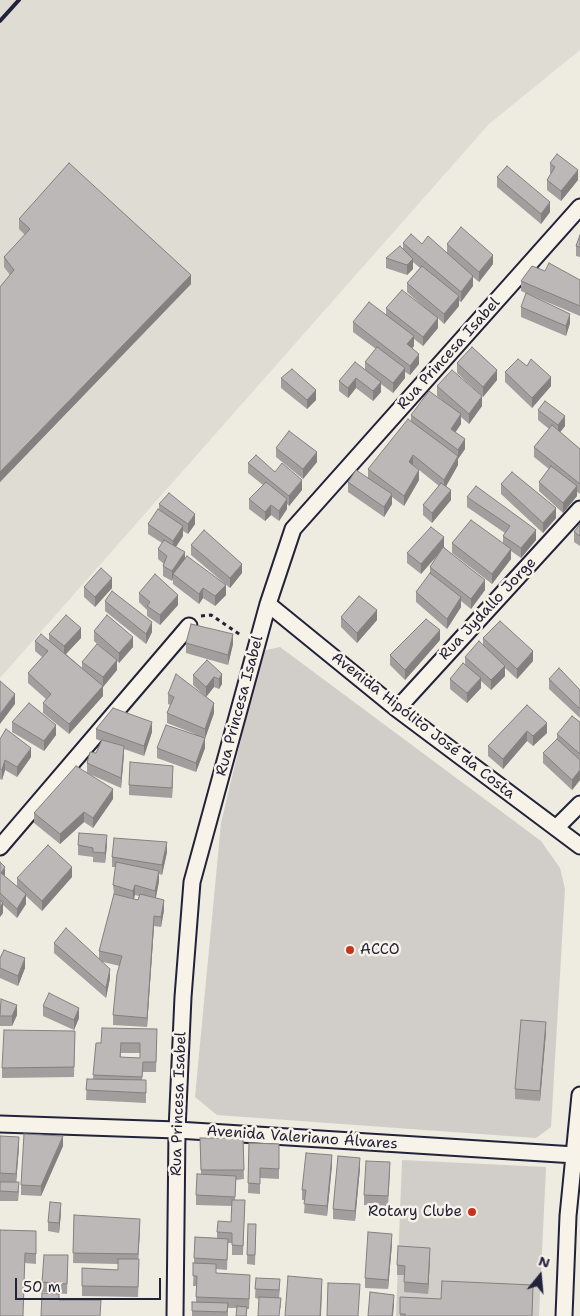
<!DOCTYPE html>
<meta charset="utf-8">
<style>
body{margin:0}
#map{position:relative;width:580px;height:1316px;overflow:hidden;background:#eeebe1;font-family:"Shantell Sans",sans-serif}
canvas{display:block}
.north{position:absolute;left:515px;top:1251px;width:50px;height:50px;-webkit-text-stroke:4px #f7f3e8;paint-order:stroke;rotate:17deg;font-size:14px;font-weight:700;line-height:20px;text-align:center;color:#22223b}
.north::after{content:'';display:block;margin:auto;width:18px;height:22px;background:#22223b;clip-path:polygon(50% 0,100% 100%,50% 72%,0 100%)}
.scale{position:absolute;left:15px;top:1278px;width:146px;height:22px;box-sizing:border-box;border:2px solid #22223b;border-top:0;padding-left:6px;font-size:15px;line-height:18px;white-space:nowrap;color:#22223b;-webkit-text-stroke:4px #f7f3e8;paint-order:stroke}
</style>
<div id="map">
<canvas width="580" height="1316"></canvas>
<div class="north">N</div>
<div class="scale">50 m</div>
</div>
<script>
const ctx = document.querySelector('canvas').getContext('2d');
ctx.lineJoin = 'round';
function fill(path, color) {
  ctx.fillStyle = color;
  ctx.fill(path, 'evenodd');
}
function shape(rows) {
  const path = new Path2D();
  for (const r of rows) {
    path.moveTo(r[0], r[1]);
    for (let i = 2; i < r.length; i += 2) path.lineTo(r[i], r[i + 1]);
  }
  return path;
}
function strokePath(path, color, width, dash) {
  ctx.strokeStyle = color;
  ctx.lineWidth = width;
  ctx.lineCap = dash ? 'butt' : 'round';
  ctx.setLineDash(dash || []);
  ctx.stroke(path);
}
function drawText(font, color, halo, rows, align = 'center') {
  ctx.font = font + ' "Shantell Sans",sans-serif';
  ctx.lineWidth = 5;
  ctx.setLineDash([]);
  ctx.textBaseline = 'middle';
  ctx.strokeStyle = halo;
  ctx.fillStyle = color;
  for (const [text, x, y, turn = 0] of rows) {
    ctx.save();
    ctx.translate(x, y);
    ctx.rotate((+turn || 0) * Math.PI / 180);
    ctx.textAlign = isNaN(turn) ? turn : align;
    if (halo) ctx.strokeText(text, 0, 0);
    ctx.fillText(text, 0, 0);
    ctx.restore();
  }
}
fill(shape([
 [0,0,580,0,580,50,489,124,0,678]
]), '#dfdcd4');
fill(shape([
 [280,647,541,841,560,868,565,889,551,1127,536,1138,217,1115,195,1097,221,823,262,651],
 [402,1160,546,1167,539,1316,396,1316]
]), '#d1cdc9');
const street = shape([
 [268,604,397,709,580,846],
 [397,709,580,509],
 [556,828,580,804],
 [0,847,189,626],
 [0,1124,177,1130,575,1155],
 [175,1316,177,1130,183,997,192,882,268,604,293,529,580,207],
 [564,1316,568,1216,580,1095]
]);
strokePath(street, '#22223b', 19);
strokePath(shape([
 [201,616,211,615,242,636]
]), '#22223b', 3, [4, 4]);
strokePath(street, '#f7f3e8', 15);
strokePath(shape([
 [0,21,19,0]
]), '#22223b', 4);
fill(shape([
 [550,163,578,180,561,201,547,190,547,180,551,174,550,173],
 [497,177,550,212,541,224,497,187],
 [19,219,191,284,0,482,0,287,10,275,4,267,4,257,25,235,19,229],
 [580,235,580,257,576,256,576,246],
 [403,243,422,244,447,253,447,244,493,264,479,282,473,277,473,286,461,302,459,301,459,306,444,324,438,318,438,328,423,346,414,339,414,346,412,348,419,364,410,375,405,372,405,378,393,393,381,384,381,392,373,401,356,388,348,398,339,391,339,381,365,370,365,362,376,349,353,332,353,322,386,315,386,308,425,308,407,292,407,283,420,268,413,262,413,269,407,275,386,268,386,258,403,249],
 [545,271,580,280,580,316,521,291,521,281],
 [521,307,570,323,566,336,521,317],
 [457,363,497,380,483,397,457,373],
 [505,372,551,386,532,408,505,382],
 [281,378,316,400,307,409,281,388],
 [437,386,482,406,469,424,461,417,461,424,455,432,465,449,458,459,458,465,446,486,451,500,432,523,423,515,423,505,439,486,413,465,419,480,404,506,392,497,392,504,384,517,348,492,348,482,368,478,368,469,411,421,411,415,442,400,437,396],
 [538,410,565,426,560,432,580,449,580,494,577,492,577,496,563,513,539,491,539,482,549,469,534,457,534,447,549,429,538,420],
 [276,448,317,462,303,479,276,457],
 [248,463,275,472,302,490,289,506,287,504,287,509,279,521,271,515,265,521,249,509,249,499,263,485,248,473],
 [501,484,556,518,543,533,501,494],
 [467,497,536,540,521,558,511,551,511,559,492,584,452,553,452,543,503,543,503,536,505,533,467,507],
 [159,504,195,524,188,534,183,531,183,536,176,547,185,559,226,595,215,606,203,598,199,604,173,584,173,578,172,581,163,576,163,566,164,564,158,559,158,549,162,543,148,534,148,524,159,510],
 [580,524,580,546,574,542,574,532],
 [191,545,242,573,230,588,191,555],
 [444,547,485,590,471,609,461,601,461,607,447,629,416,602,416,592,430,574,430,567,438,555,421,574,407,563,407,553],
 [84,587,112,588,95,607,84,597],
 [139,593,178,605,160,625,147,616,147,610,139,602],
 [105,601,152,632,146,644,105,611],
 [341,617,377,620,357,643,341,627],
 [94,631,133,647,119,663,117,661,117,670,103,687,103,696,69,734,43,713,43,703,46,699,28,683,28,673,42,657,35,651,35,641,49,640,49,634,81,638,66,654,82,668,82,662,110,655,94,641],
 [483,638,533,661,517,679,505,668,505,676,491,690,481,681,481,688,467,703,450,689,450,679,465,665,465,657,483,645],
 [440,640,405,680,390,665,390,655],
 [186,643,233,644,228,665,186,653],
 [207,660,222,684,219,689,214,687,206,697,193,685,193,675],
 [549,679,580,690,580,718,549,689],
 [168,694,214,713,205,738,205,748,196,772,157,758,157,748,195,734,167,723,167,713,170,705,168,704],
 [527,705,547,733,533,746,527,741,503,769,488,756,488,746],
 [12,722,56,735,44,751,12,732],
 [580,722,580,780,572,790,543,763,543,753,557,739,557,734],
 [96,729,152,732,144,756,124,749,121,788,87,773,87,763,96,753,101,741,96,739],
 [0,739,31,757,17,777,5,770,2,780,0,779],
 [173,776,172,798,129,795,129,785],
 [113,799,93,828,84,822,60,844,34,823,34,813],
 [78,845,107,845,105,863,93,862,93,857,78,855],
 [167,852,162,875,159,874,159,881,156,898,164,910,161,927,154,926,147,1027,113,1025,113,1015,120,966,103,962,110,978,106,998,54,953,54,943,99,958,99,951,114,895,113,885,116,867,112,867,112,857],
 [135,895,139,896,138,900,134,899],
 [0,862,5,877,17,886,17,878,72,877,42,911,26,896,26,904,17,918,3,905,3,913,0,917],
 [0,958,25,968,18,986,0,978],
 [43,1006,79,1018,74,1030,43,1016],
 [0,1009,17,1015,12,1026,0,1026],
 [75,1031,74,1077,2,1078,2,1068],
 [546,1032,540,1101,515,1099,515,1089],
 [157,1039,156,1072,143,1072,142,1080,146,1080,146,1103,86,1100,87,1079,93,1079,96,1043],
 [121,1053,140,1053,140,1058,121,1057],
 [0,1136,19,1147,16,1182,19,1192,18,1201,0,1201],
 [200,1138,243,1138,244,1179,236,1180,235,1200,245,1200,243,1255,232,1255,232,1243,228,1243,227,1270,216,1269,216,1273,250,1285,249,1309,247,1309,247,1316,237,1308,228,1308,228,1316,192,1316,192,1302,196,1302,196,1286,193,1286,195,1237,217,1238,217,1232,231,1222,232,1206,196,1205,196,1195,201,1174],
 [249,1143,279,1144,279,1179,260,1178,260,1194,248,1193],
 [63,1146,41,1196,21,1195,21,1185],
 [332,1165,327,1216,304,1213,305,1200,302,1200,302,1190],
 [360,1168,355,1221,333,1219,333,1209],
 [390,1172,388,1206,364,1205,364,1195],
 [61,1213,59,1233,48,1231,48,1222],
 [74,1215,140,1229,138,1259,139,1269,138,1297,82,1296,82,1268,118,1270,118,1264,73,1263],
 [248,1224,256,1224,255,1265,247,1264],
 [0,1230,36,1231,36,1264,25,1263],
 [392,1244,388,1289,365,1288,365,1278],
 [430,1258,428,1294,404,1292,404,1275,397,1275,397,1265],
 [68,1265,67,1294,42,1292,42,1282],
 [256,1278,280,1289,279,1298,281,1308,259,1299,255,1298],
 [533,1295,532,1316,400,1316,400,1297,441,1299]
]), '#a19e9d');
fill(shape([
 [578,170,578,180,561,201,561,191],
 [550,202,550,212,541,224,541,214],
 [493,255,493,264,479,282,479,272],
 [413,259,413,269,407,275,407,265],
 [191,275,191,284,0,482,0,472],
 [473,276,473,286,461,302,461,292],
 [459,296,459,306,444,324,444,314],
 [570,314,570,323,566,336,566,326],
 [438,318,438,328,423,346,423,337],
 [414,336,414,346,407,354,407,344],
 [419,354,419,364,410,375,410,366],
 [405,368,405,378,393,393,393,383],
 [497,370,497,380,483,397,483,387],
 [551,377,551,386,532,408,532,398],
 [356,378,356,388,348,398,348,388],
 [381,382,381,392,373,401,373,391],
 [316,390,316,400,307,409,307,400],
 [482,396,482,406,469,424,469,414],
 [461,414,461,424,451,439,451,429],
 [565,416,565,426,558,435,558,425],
 [465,439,465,449,458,459,458,465,444,490,444,480,458,457,458,450],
 [317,452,317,462,303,479,303,469],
 [413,455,413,465,409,462],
 [419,470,419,480,404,506,404,496],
 [302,480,302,490,289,506,289,496],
 [577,486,577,496,563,513,563,503],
 [451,490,451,500,432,523,432,513],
 [392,494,392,504,384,517,384,507],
 [287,499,287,509,279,521,279,511],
 [271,505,271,515,265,521,265,512],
 [556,508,556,518,543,533,543,523],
 [195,514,195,524,188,534,188,524],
 [183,526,183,536,173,551,173,541],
 [536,530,536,540,521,558,521,548],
 [444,537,444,547,421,574,421,564],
 [511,549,511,559,492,584,492,574],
 [185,552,185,562,173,574,173,578,172,581,172,571],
 [242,564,242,573,230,588,230,578],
 [112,578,112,588,95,607,95,597],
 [485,580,485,590,471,609,471,599],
 [226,585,226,595,215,606,215,596],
 [203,588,203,598,199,604,199,594],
 [178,595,178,605,160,625,160,615],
 [461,597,461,607,447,629,447,619],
 [377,610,377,620,357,643,357,633],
 [152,622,152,632,146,644,146,634],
 [81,628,81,638,64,656,64,646],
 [440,630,440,640,405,680,405,670],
 [233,634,233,644,228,665,228,655],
 [133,637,133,647,119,663,119,653],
 [533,651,533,661,517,679,517,669],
 [117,660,117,670,103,687,103,677],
 [505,666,505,676,491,690,491,680],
 [222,674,222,684,219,689,219,679],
 [214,677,214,687,206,697,206,687],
 [481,678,481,688,467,703,467,693],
 [103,686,103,696,69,734,69,724],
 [15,694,15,704,0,724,0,714],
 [214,703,214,713,205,739,205,729],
 [152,722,152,732,144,756,144,746],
 [547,723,547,733,533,746,533,736],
 [56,725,56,735,44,751,44,741],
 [527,731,527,741,503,769,503,759],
 [205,738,205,748,196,772,196,763],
 [124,746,124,756,121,788,121,778],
 [31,748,31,757,17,777,17,767],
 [5,760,5,770,2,780,2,770],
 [173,766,173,776,172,798,172,788],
 [580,770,580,780,572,790,572,780],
 [113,789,113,799,93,828,93,818],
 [84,812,84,822,60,844,60,834],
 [107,835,107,845,105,863,105,853],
 [167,842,167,852,162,875,162,865],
 [5,867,5,877,1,873],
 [72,867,72,877,42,911,42,901],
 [159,871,159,881,155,901,155,891],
 [135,885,135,895,133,901,133,891],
 [26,894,26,904,17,918,17,909],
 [164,900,164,910,161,927,161,917],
 [3,903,3,913,0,917,0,907],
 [154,916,154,926,147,1027,147,1018],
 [25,958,25,968,18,986,18,976],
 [110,969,110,978,106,998,106,988],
 [17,1005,17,1015,12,1026,12,1016],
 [79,1008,79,1018,74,1030,74,1020],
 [546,1022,546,1032,540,1101,540,1091],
 [63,1136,63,1146,41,1196,41,1186],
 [19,1137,19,1147,16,1184,16,1174],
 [332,1155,332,1165,327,1216,327,1206],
 [360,1158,360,1168,355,1221,355,1211],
 [61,1203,61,1213,59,1233,59,1223],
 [140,1219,140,1229,138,1264,138,1254],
 [392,1234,392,1244,388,1289,388,1280],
 [430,1248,430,1258,428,1294,428,1284],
 [322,1279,322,1289,321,1316,320,1316],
 [394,1295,394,1305,393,1316,392,1316]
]), '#838180');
const building = shape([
 [557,154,578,170,561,191,547,180,555,167,550,163,557,154],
 [69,163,191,275,0,472,0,287,14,270,4,257,30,229,19,219,69,163],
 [507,166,550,202,541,214,497,177,507,166],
 [461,227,493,255,479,272,447,244,461,227],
 [411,234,422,244,428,236,473,276,461,292,403,243,411,234],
 [580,235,580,247,576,246,580,235],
 [400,246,413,259,407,265,386,258,400,246],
 [549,263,580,280,580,306,521,281,532,266,545,271,549,263],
 [422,266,459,296,444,314,407,283,422,266],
 [402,290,438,318,423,337,386,308,402,290],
 [526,293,570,314,566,326,521,307,526,293],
 [369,302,414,336,407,344,419,354,410,366,353,322,369,302],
 [377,347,405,368,393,383,365,362,377,347],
 [472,347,497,370,483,387,457,363,472,347],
 [518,359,527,366,531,359,551,377,532,398,505,372,518,359],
 [355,362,381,382,373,391,356,378,348,388,339,381,355,362],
 [292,369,316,390,307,400,281,378,292,369],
 [452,370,482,396,469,414,437,386,452,370],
 [429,391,461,414,451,429,465,439,458,450,411,415,429,391],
 [545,401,565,416,558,425,538,410,545,401],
 [408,419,458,456,444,480,413,455,409,462,419,470,404,496,368,469,408,419],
 [552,425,580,449,580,484,534,447,552,425],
 [289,431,317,452,303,469,276,448,289,431],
 [256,455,275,472,282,463,302,480,289,496,248,463,256,455],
 [551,466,577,486,563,503,539,482,551,466],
 [356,470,392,494,384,507,348,482,356,470],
 [512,472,556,508,543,523,501,484,512,472],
 [266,482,287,499,279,511,271,505,265,512,249,499,266,482],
 [441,483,451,490,432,513,423,505,441,483],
 [476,486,536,530,521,548,503,536,510,526,467,497,476,486],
 [169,493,195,514,188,524,159,504,169,493],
 [158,509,183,526,173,541,148,524,158,509],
 [471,520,511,549,492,574,452,543,471,520],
 [580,524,580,536,574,532,580,524],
 [431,527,444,537,421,564,407,553,431,527],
 [204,530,242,564,230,578,191,545,204,530],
 [164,540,185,552,172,571,163,566,167,556,158,549,164,540],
 [443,547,485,580,471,599,430,567,443,547],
 [187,556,226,585,215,596,203,588,199,594,173,574,187,556],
 [101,568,112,578,95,597,84,587,101,568],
 [430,573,461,597,447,619,416,592,430,573],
 [155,574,178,595,160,615,147,606,150,602,139,593,155,574],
 [112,591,152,622,146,634,105,601,112,591],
 [359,596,377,610,357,633,341,617,359,596],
 [66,615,81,628,64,646,49,634,66,615],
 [107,615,133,637,119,653,94,631,107,615],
 [426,619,440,630,405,670,390,655,426,619],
 [500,621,533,651,517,669,483,638,500,621],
 [191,624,233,634,228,655,186,643,191,624],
 [41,634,103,686,69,724,43,703,51,694,28,673,48,651,35,641,41,634],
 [479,641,505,666,491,680,465,657,479,641],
 [97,644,117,660,103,677,82,662,97,644],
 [207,660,222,674,219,679,214,677,206,687,193,675,207,660],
 [463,663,481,678,467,693,450,679,463,663],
 [559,668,580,690,580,709,549,679,559,668],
 [176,674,214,703,205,729,167,713,174,697,168,694,176,674],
 [0,681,15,694,0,714,0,681],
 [29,703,56,725,44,741,12,722,29,703],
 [527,705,547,723,533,736,527,731,503,759,488,746,527,705],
 [113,708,152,722,144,746,96,729,113,708],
 [572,716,580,722,580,754,557,734,572,716],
 [166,725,205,738,196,763,157,748,166,725],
 [6,729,31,748,17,767,5,760,2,770,0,769,0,739,6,729],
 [557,739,580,760,580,770,572,780,543,753,557,739],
 [102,740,124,746,121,778,87,763,90,752,96,753,102,740],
 [130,762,173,766,172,788,129,785,130,762],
 [76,766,113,789,93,818,84,812,60,834,34,813,76,766],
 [79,833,107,835,105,853,93,852,93,848,78,845,79,833],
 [114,838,167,842,162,865,112,857,114,838],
 [48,845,72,867,42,901,17,878,48,845],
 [0,862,5,867,1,873,26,894,17,909,0,893,0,862],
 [116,862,159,871,155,891,135,885,133,891,113,885,116,862],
 [114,894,138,900,140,894,164,900,161,917,154,916,147,1018,113,1015,117,974,122,956,99,951,114,894],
 [0,900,3,903,0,907,0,900],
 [66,928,110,969,106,988,54,943,66,928],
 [4,950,25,958,18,976,0,968,0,958,4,950],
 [49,993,79,1008,74,1020,43,1006,49,993],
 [1,999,17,1005,12,1016,0,1016,1,999],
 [521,1020,546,1022,540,1091,515,1089,521,1020],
 [102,1028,157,1029,156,1062,143,1062,142,1077,93,1075,96,1043,101,1043,102,1028],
 [121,1043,140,1043,140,1058,120,1057,121,1043],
 [4,1030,75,1031,74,1067,2,1068,4,1030],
 [87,1079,146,1080,146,1093,86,1090,87,1079],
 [24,1134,63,1136,41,1186,21,1185,24,1134],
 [0,1136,19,1137,16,1174,0,1173,0,1136],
 [200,1138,243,1138,244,1170,201,1170,200,1138],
 [249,1143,279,1144,279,1169,260,1168,260,1184,248,1183,249,1143],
 [306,1153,332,1155,327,1206,304,1204,306,1190,302,1190,306,1153],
 [338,1156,360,1158,355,1211,333,1209,338,1156],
 [366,1161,390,1162,388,1196,364,1195,366,1161],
 [197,1174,236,1176,235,1197,196,1195,197,1174],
 [0,1182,19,1182,18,1192,0,1191,0,1182],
 [232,1200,245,1200,243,1246,232,1245,232,1233,217,1232,218,1221,231,1222,232,1200],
 [50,1202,61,1203,59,1223,48,1222,50,1202],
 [74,1215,140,1219,138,1254,73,1253,74,1215],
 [248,1224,256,1224,255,1255,247,1255,248,1224],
 [0,1230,36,1231,36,1254,25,1253,23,1316,0,1316,0,1230],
 [368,1232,392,1234,388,1280,365,1278,368,1232],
 [195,1237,228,1239,227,1260,194,1258,195,1237],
 [398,1246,430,1248,428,1284,404,1282,405,1266,397,1265,398,1246],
 [44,1255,68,1255,67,1284,42,1282,44,1255],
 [118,1259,139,1259,138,1287,82,1286,82,1268,118,1270,118,1259],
 [193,1263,216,1264,216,1273,250,1275,249,1299,196,1297,197,1276,193,1276,193,1263],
 [288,1276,322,1279,320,1316,285,1316,288,1276],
 [256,1278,280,1279,279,1290,255,1289,256,1278],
 [442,1281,533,1285,532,1316,405,1316,405,1314,400,1314,400,1297,441,1299,442,1281],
 [328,1283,360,1284,358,1316,327,1316,328,1283],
 [370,1292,394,1295,392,1316,368,1316,370,1292],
 [42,1293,59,1294,59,1300,101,1300,100,1316,41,1316,42,1293],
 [259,1297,281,1298,279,1316,258,1316,259,1297],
 [192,1302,228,1303,227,1312,192,1311,192,1302],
 [237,1306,247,1307,246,1316,236,1316,237,1306]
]);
fill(building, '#bbb8b7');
strokePath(building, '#838180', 1);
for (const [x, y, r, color] of [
 [350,950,5,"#c8321e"],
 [472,1212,5,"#c8321e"]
]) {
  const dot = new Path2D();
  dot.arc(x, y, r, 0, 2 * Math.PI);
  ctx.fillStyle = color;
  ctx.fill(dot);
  strokePath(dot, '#f7f3e8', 2);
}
drawText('15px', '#22223b', '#f7f3e8', [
 ["Rua Princesa Isabel",449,354,-48],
 ["Rua Jydallo Jorge",488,609,-47],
 ["Rua Princesa Isabel",240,706,-75],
 ["Avenida Hipólito José da Costa",423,726,38],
 ["Rua Princesa Isabel",179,1104,-88],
 ["Avenida Valeriano Álvares",302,1138,4]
]);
drawText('15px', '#22223b', '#f7f3e8', [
 ["ACCO",360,950],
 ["Rotary Clube",462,1212,"right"]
], 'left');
</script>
